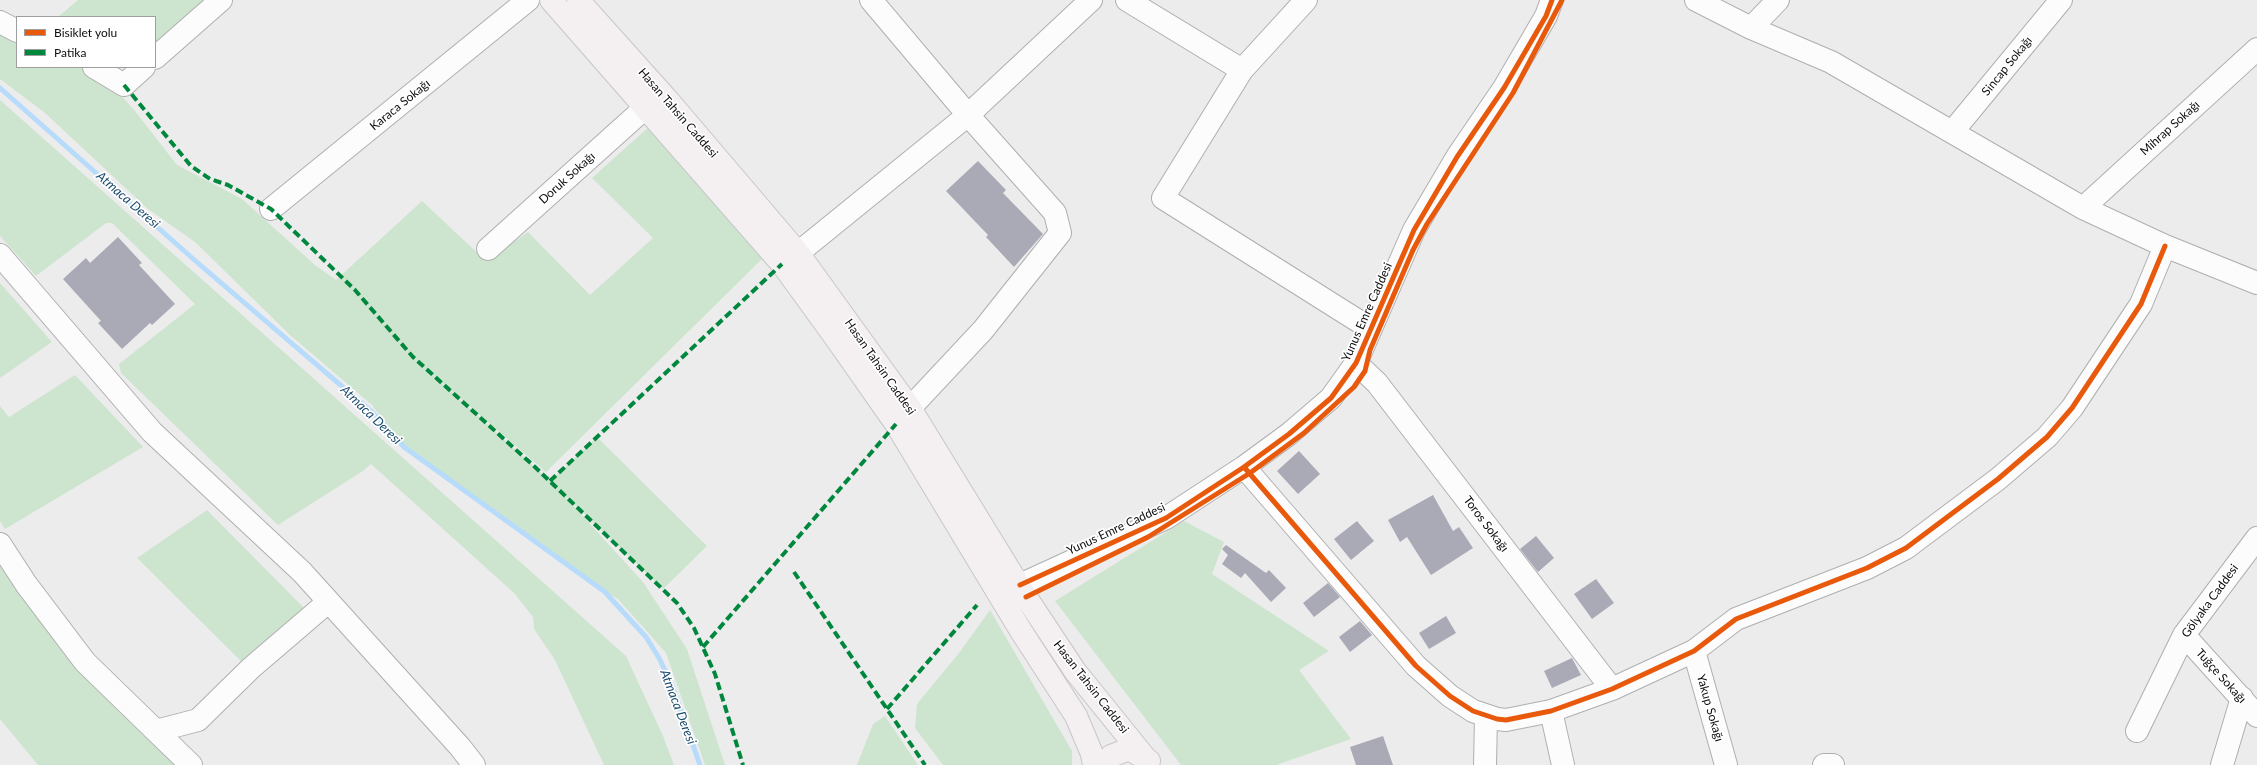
<!DOCTYPE html>
<meta charset="utf-8">
<style>
body{margin:0}
#map{position:relative;width:2257px;height:765px;overflow:hidden;background:#ececed;font-family:Lato,sans-serif}
canvas{display:block}
.legend{position:absolute;left:16px;top:16px;width:140px;height:52px;box-sizing:border-box;background:#fff;border:1px solid #9e9e9f;margin:0;padding:5px 7px;list-style:none;font-size:12px;color:#0d0d0e}
.legend li{display:flex;align-items:center;gap:8px;height:20px}
.legend b{width:20px;border:1px solid #9e9e9f}
</style>
<div id="map">
<canvas width="2257" height="765"></canvas>
<ul class="legend">
<li><b style="height:5px;background:#e8590c"></b>Bisiklet yolu</li>
<li><b style="height:5px;background:#00873e"></b>Patika</li>
</ul>
</div>
<script>
const ctx = document.querySelector('canvas').getContext('2d');
ctx.lineJoin = 'round';
function fill(path, color) {
  ctx.fillStyle = color;
  ctx.fill(path, 'evenodd');
}
function shape(rows) {
  const path = new Path2D();
  for (const r of rows) {
    path.moveTo(r[0], r[1]);
    for (let i = 2; i < r.length; i += 2) path.lineTo(r[i], r[i + 1]);
  }
  return path;
}
function strokePath(path, color, width, dash) {
  ctx.strokeStyle = color;
  ctx.lineWidth = width;
  ctx.lineCap = dash ? 'butt' : 'round';
  ctx.setLineDash(dash || []);
  ctx.stroke(path);
}
function drawText(font, color, halo, rows, align = 'center') {
  ctx.font = font + ' Lato,sans-serif';
  ctx.lineWidth = 3.5;
  ctx.setLineDash([]);
  ctx.textBaseline = 'middle';
  ctx.strokeStyle = halo;
  ctx.fillStyle = color;
  for (const [text, x, y, turn = 0] of rows) {
    ctx.save();
    ctx.translate(x, y);
    ctx.rotate((+turn || 0) * Math.PI / 180);
    ctx.textAlign = isNaN(turn) ? turn : align;
    if (halo) ctx.strokeText(text, 0, 0);
    ctx.fillText(text, 0, 0);
    ctx.restore();
  }
}
fill(shape([
 [78,0,212,0,155,48,155,17,58,17],
 [0,28,17,37,17,67,81,67,106,79,135,111,177,165,242,199,315,265,336,280,422,201,486,261,528,232,590,295,653,238,592,178,651,125,767,254,546,472,431,373,550,481,597,437,707,546,663,589,558,489,643,582,687,649,725,765,705,765,666,653,618,599,599,588,404,447,372,405,290,335,195,242,148,209,45,113,0,79],
 [0,100,626,656,663,736,674,765,604,765,555,660,534,629,533,617,514,593,371,464,363,471,278,525,121,373,119,364,195,304,112,223,106,223,36,276,0,236],
 [0,283,52,342,0,378],
 [75,375,143,447,5,529,0,521,0,406,9,417],
 [207,510,306,610,242,662,137,558],
 [1184,521,1224,542,1212,574,1329,651,1299,670,1351,739,1276,765,1181,765,1055,601],
 [0,561,178,765,38,765,0,719],
 [990,610,1072,751,1072,765,943,765,915,728,917,704,959,653],
 [885,716,918,765,857,765,873,724]
]), '#cde5ce');
strokePath(shape([
 [0,88,199,264,372,412,404,447,605,592,646,637,659,658,672,685,700,765]
]), '#b7dbfa', 5);
fill(shape([
 [978,161,1006,190,1003,193,1043,234,1014,267,986,237,988,235,946,191],
 [118,237,142,263,139,265,175,304,152,325,150,323,122,349,98,323,101,321,63,279,86,258,90,263],
 [1299,451,1320,474,1298,494,1277,471],
 [1433,495,1453,531,1459,527,1473,548,1431,575,1407,537,1400,542,1388,520],
 [1357,521,1374,541,1351,560,1334,539],
 [1536,536,1554,558,1538,572,1520,549],
 [1226,545,1266,573,1269,570,1286,588,1271,602,1245,573,1241,578,1222,564,1228,555,1222,549],
 [1596,579,1614,603,1592,619,1574,594],
 [1328,583,1340,597,1314,617,1303,603],
 [1446,616,1456,633,1429,649,1419,633],
 [1360,621,1372,635,1350,652,1339,637],
 [1572,658,1581,675,1552,688,1544,671],
 [1383,736,1393,765,1356,765,1350,747]
]), '#aaa9b6');
const minor = shape([
 [871,0,968,115,1055,213,1060,233,983,330,910,408],
 [1127,0,1242,70],
 [1306,0,1242,70,1163,198,1371,329],
 [1696,0,1751,28,1831,62,2083,208,2165,246,2257,283],
 [0,22,17,31],
 [1751,28,1778,0],
 [155,58,221,0],
 [94,67,124,85,144,67],
 [1953,131,2061,0],
 [2083,208,2257,49],
 [271,209,528,0],
 [488,249,646,107],
 [798,253,968,115,1091,0],
 [0,255,152,432,302,572,460,747,474,765],
 [1356,363,1377,383,1612,689],
 [1244,467,1416,666,1450,696,1473,711,1497,719,1506,720,1551,711,1612,689,1694,651,1736,619,1867,568,1906,548,1998,479,2047,437,2072,408,2141,304,2165,246],
 [0,544,26,584,85,662,156,731,198,720,251,668,328,602],
 [1020,585,1166,518,1244,467,1289,434,1331,398,1356,363,1414,230,1457,157,1504,88,1546,16,1552,0],
 [2184,635,2257,716],
 [1694,651,1726,765],
 [1551,711,1563,765],
 [156,731,191,765],
 [2137,731,2184,635,2257,538],
 [1485,765,1486,716],
 [1824,765,1833,765],
 [2222,765,2242,698]
]);
const major = shape([
 [551,0,782,264,835,337,896,424,1021,631,1076,716,1092,754,1094,765],
 [578,0,666,98,798,253,910,408,1026,597,1075,671,1146,759],
 [1102,765,1111,756,1129,749,1149,761]
]);
strokePath(minor, '#afafaf', 24);
strokePath(major, '#c7c7c8', 24);
strokePath(minor, '#fcfcfc', 22);
strokePath(major, '#f4eff0', 22);
strokePath(shape([
 [124,85,191,166,210,179,228,185,271,209,355,290,413,357,535,467,677,603,694,628,715,674,743,765],
 [550,481,782,264],
 [794,572,925,765],
 [703,647,896,424],
 [887,709,977,605]
]), '#00873e', 4, [8, 4]);
strokePath(shape([
 [1244,467,1416,666,1450,696,1473,711,1497,719,1506,720,1551,711,1612,689,1694,651,1736,619,1867,568,1906,548,1998,479,2047,437,2072,408,2141,304,2165,246],
 [1020,585,1166,518,1244,467,1289,434,1331,398,1356,363,1414,230,1457,157,1504,88,1546,16,1552,0],
 [1026,597,1148,537,1250,473,1304,433,1354,387,1365,371,1370,350,1413,250,1427,224,1513,93,1562,0]
]), '#e8590c', 5);
drawText('12px', '#0d0d0e', '#fff', [
 ["Sincap Sokağı",2007,66,-51],
 ["Karaca Sokağı",400,105,-39],
 ["Hasan Tahsin Caddesi",678,113,49],
 ["Mihrap Sokağı",2170,128,-42],
 ["Doruk Sokağı",567,178,-42],
 ["Yunus Emre Caddesi",1367,312,-66],
 ["Hasan Tahsin Caddesi",880,367,55],
 ["Toros Sokağı",1486,524,53],
 ["Yunus Emre Caddesi",1116,529,-25],
 ["Gölyaka Caddesi",2210,601,-54],
 ["Tuğçe Sokağı",2221,676,48],
 ["Hasan Tahsin Caddesi",1091,687,52],
 ["Yakup Sokağı",1710,708,74]
]);
drawText('italic 13px', '#1c4c6f', '#fff', [
 ["Atmaca Deresi",128,200,41],
 ["Atmaca Deresi",371,415,44],
 ["Atmaca Deresi",678,707,69]
]);
</script>
